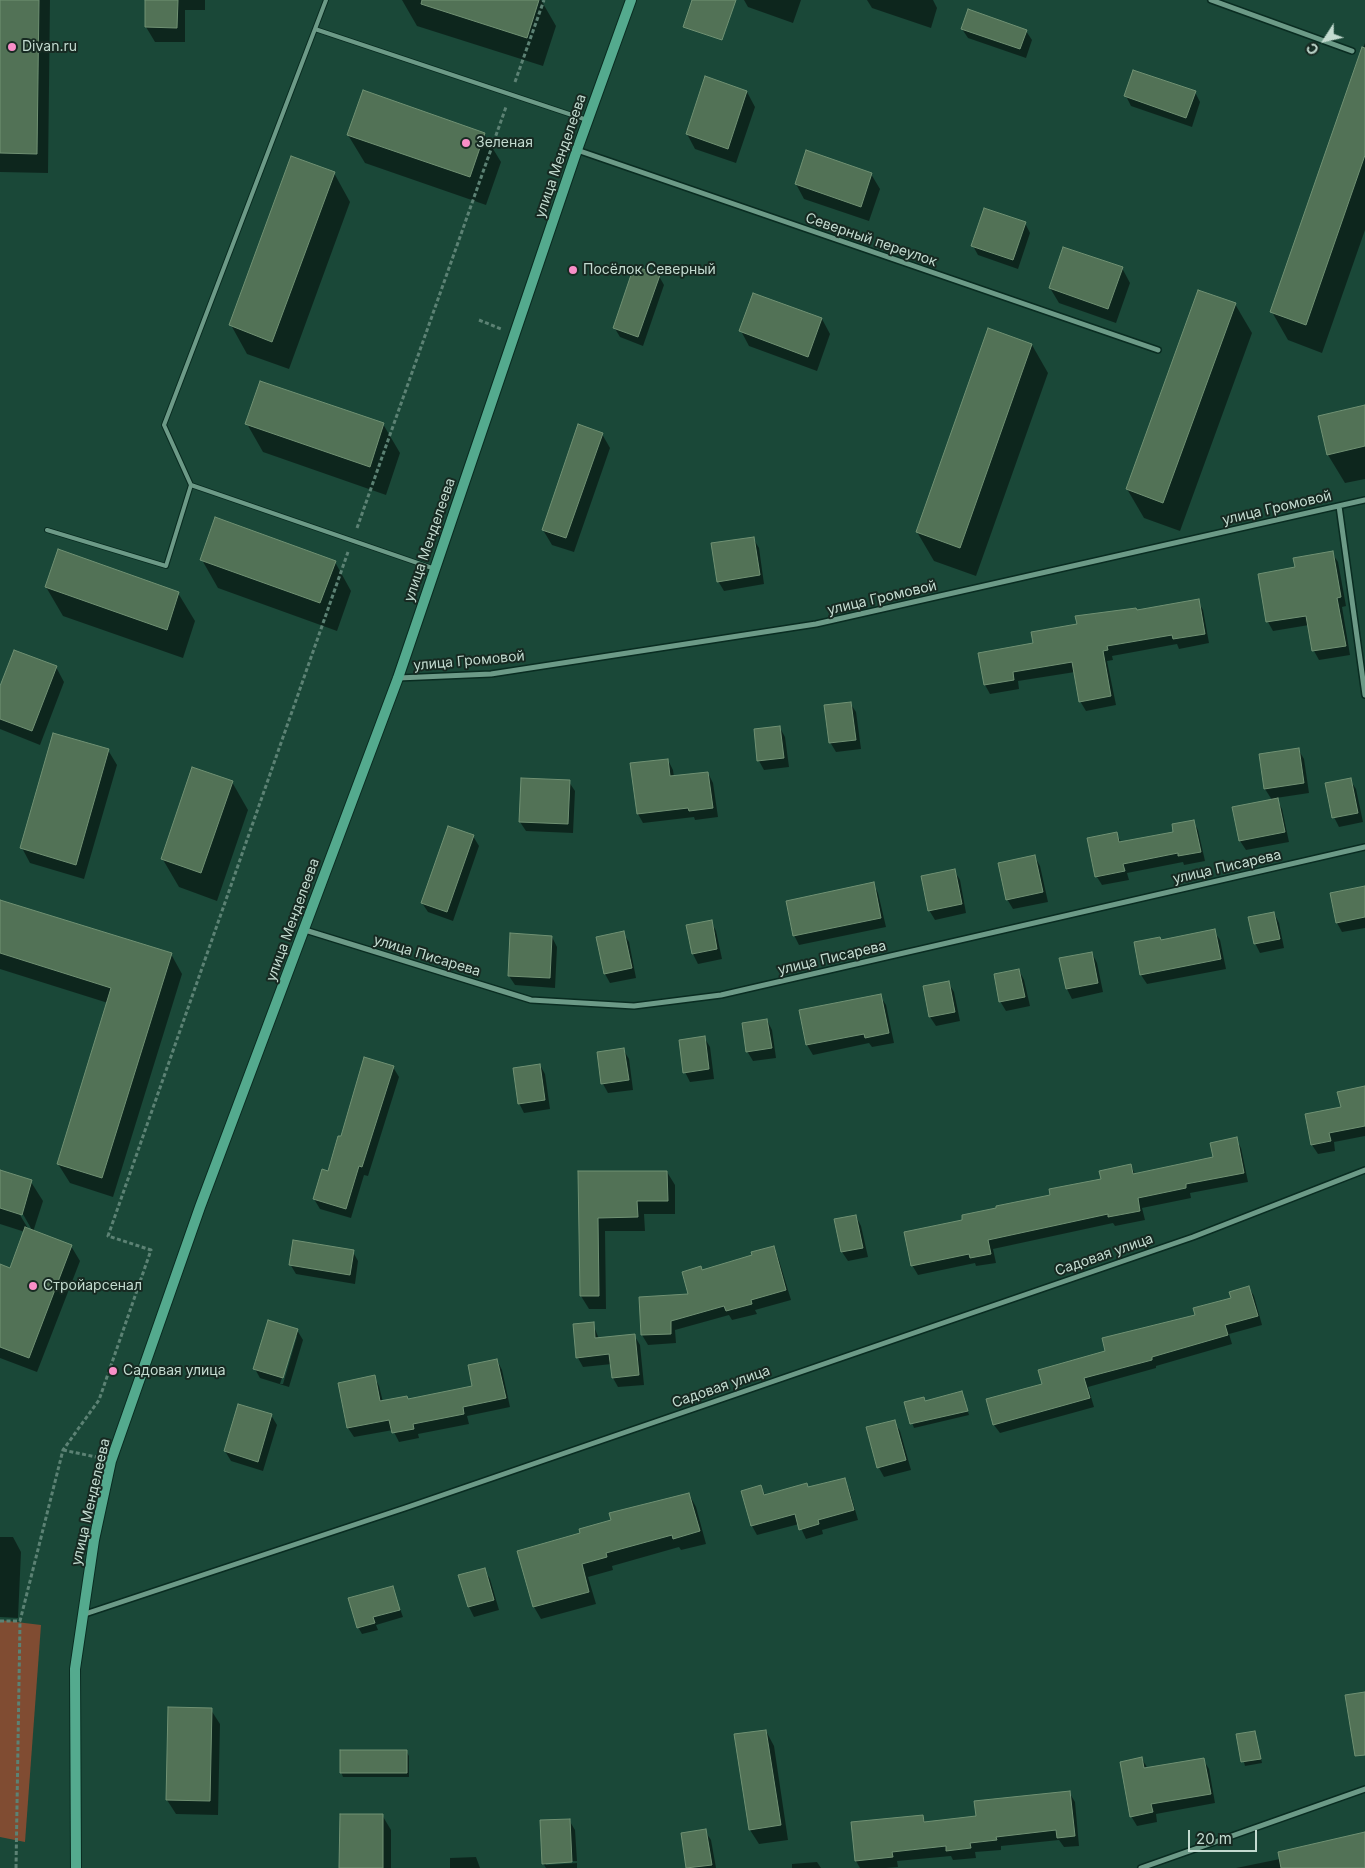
<!DOCTYPE html>
<meta charset="utf-8">
<style>
body{margin:0}
#map{position:relative;width:1365px;height:1868px;overflow:hidden;background:#1a4838;font-family:Inter,sans-serif}
canvas{display:block}
.north{position:absolute;left:1300px;top:15px;width:50px;height:50px;-webkit-text-stroke:4px #172a22;paint-order:stroke;rotate:235deg;font-size:14px;font-weight:700;line-height:20px;text-align:center;color:#c3dbd0}
.north::after{content:'';display:block;margin:auto;width:18px;height:22px;background:#c3dbd0;clip-path:polygon(50% 0,100% 100%,50% 72%,0 100%)}
.scale{position:absolute;left:1188px;top:1830px;width:69px;height:22px;box-sizing:border-box;border:2px solid #c3dbd0;border-top:0;padding-left:6px;font-size:15px;line-height:18px;white-space:nowrap;color:#c3dbd0;-webkit-text-stroke:4px #172a22;paint-order:stroke}
</style>
<div id="map">
<canvas width="1365" height="1868"></canvas>
<div class="north">С</div>
<div class="scale">20 m</div>
</div>
<script>
const ctx = document.querySelector('canvas').getContext('2d');
ctx.lineJoin = 'round';
function fill(path, color) {
  ctx.fillStyle = color;
  ctx.fill(path, 'evenodd');
}
function shape(rows) {
  const path = new Path2D();
  for (const r of rows) {
    path.moveTo(r[0], r[1]);
    for (let i = 2; i < r.length; i += 2) path.lineTo(r[i], r[i + 1]);
  }
  return path;
}
function strokePath(path, color, width, dash) {
  ctx.strokeStyle = color;
  ctx.lineWidth = width;
  ctx.lineCap = dash ? 'butt' : 'round';
  ctx.setLineDash(dash || []);
  ctx.stroke(path);
}
function drawText(font, color, halo, rows, align = 'center') {
  ctx.font = font + ' Inter,sans-serif';
  ctx.lineWidth = 4;
  ctx.setLineDash([]);
  ctx.textBaseline = 'middle';
  ctx.strokeStyle = halo;
  ctx.fillStyle = color;
  for (const [text, x, y, turn = 0] of rows) {
    ctx.save();
    ctx.translate(x, y);
    ctx.rotate((+turn || 0) * Math.PI / 180);
    ctx.textAlign = isNaN(turn) ? turn : align;
    if (halo) ctx.strokeText(text, 0, 0);
    ctx.fillText(text, 0, 0);
    ctx.restore();
  }
}
fill(shape([
 [0,1620,41,1625,25,1842,0,1837]
]), '#804c32');
fill(shape([
 [0,0,50,0,48,173,0,172],
 [147,0,205,0,205,10,185,10,185,42,155,42,146,27],
 [402,0,541,0,556,26,543,66,417,26],
 [744,0,801,0,793,23,748,7],
 [867,0,933,0,937,8,931,28,872,8],
 [962,29,1026,31,1032,40,1026,58,968,38],
 [1365,43,1365,230,1322,353,1288,340,1272,312],
 [747,92,755,107,736,163,695,149,687,134],
 [1195,92,1200,102,1192,127,1131,106,1126,96],
 [484,134,501,162,486,205,365,163,348,135],
 [334,173,350,202,289,369,247,354,231,325],
 [871,174,880,189,869,221,804,199,796,184],
 [1025,223,1030,233,1018,269,978,255,973,246],
 [1122,268,1130,283,1116,323,1059,303,1050,288],
 [659,276,664,285,643,346,620,337,614,327],
 [754,295,822,319,830,334,817,371,749,346,741,331],
 [1235,304,1252,333,1180,531,1144,518,1127,489],
 [1032,345,1048,373,976,576,934,561,917,532],
 [1365,406,1365,479,1345,483,1328,455,1319,417],
 [247,424,383,424,400,453,386,495,263,452],
 [602,434,610,448,574,552,552,545,543,530],
 [753,538,759,548,764,584,724,591,718,581],
 [1332,553,1338,562,1346,606,1342,607,1350,655,1319,660,1314,651,1309,625,1273,631,1268,622,1259,575,1296,568],
 [202,560,335,562,351,591,337,631,218,588],
 [46,587,178,593,195,621,183,658,63,616],
 [1198,601,1203,610,1209,643,1179,649,1177,644,1112,656,1113,660,1107,661,1116,705,1086,711,1080,701,1075,672,1018,681,1019,689,990,694,985,685,1034,644,1078,625],
 [56,667,64,682,40,745,0,729,0,689],
 [850,703,856,712,861,749,836,752,830,742],
 [780,728,785,737,789,767,764,770,759,761],
 [1298,749,1304,759,1309,793,1276,798,1282,809,1289,842,1246,850,1240,841,1272,800,1265,789,1260,755],
 [108,750,117,765,84,879,30,863,22,848],
 [668,760,673,770,674,777,708,773,713,783,718,817,695,820,694,817,643,823,638,814],
 [1350,780,1356,789,1363,822,1339,827,1334,817],
 [232,782,248,810,217,901,179,887,162,858],
 [569,782,575,791,573,833,526,831,520,822],
 [1193,821,1198,830,1205,861,1184,865,1183,862,1127,873,1129,880,1102,885,1097,877,1089,839,1116,834,1122,843,1175,833],
 [473,836,479,846,453,921,428,912,422,903],
 [1035,857,1040,866,1048,902,1013,909,1007,899],
 [954,870,960,880,966,913,935,920,929,910],
 [873,883,878,893,886,927,799,945,794,935],
 [1365,887,1365,928,1342,932,1337,923],
 [0,901,171,954,182,974,113,1197,70,1183,58,1164,108,1003,0,969],
 [1274,913,1279,923,1284,948,1260,953,1255,943],
 [711,921,716,931,722,959,698,964,693,954,687,926],
 [1214,931,1220,940,1226,969,1147,984,1141,975,1161,941],
 [623,933,629,942,636,978,610,983,605,974],
 [552,937,557,947,555,988,515,985,509,976],
 [1092,953,1097,963,1103,992,1072,999,1067,989,1061,959],
 [1019,970,1024,980,1030,1006,1006,1011,1000,1001],
 [948,982,954,992,960,1021,936,1026,930,1017],
 [880,996,886,1005,894,1043,872,1047,869,1043,813,1055,807,1045,800,1011],
 [767,1020,772,1030,776,1058,753,1061,747,1051],
 [704,1037,710,1047,714,1079,690,1082,685,1072],
 [623,1049,629,1059,633,1090,608,1093,603,1084,598,1053],
 [540,1065,545,1074,550,1109,524,1113,519,1103],
 [393,1067,399,1077,368,1176,364,1175,351,1218,320,1209,314,1199,328,1172,341,1138],
 [1365,1087,1365,1136,1334,1142,1335,1151,1318,1154,1312,1145],
 [1236,1139,1241,1148,1248,1182,1190,1193,1191,1198,1142,1208,1145,1220,1115,1226,1113,1223,993,1249,996,1263,976,1266,975,1263,918,1275,912,1265,964,1221,1102,1180,1131,1166,1135,1174,1215,1158],
 [0,1172,31,1182,43,1201,33,1232,71,1246,80,1261,37,1372,0,1358,0,1266,10,1270,25,1232,0,1224],
 [20,1209,32,1230,29,1230,17,1210],
 [579,1172,667,1172,675,1185,675,1214,644,1214,645,1231,605,1231,606,1309,589,1309,581,1296],
 [856,1216,861,1226,868,1257,848,1261,842,1252,836,1220],
 [773,1247,778,1257,791,1300,755,1310,757,1314,732,1320,729,1315,675,1330,676,1343,648,1345,642,1335,640,1298,690,1295,702,1271,753,1256],
 [353,1252,358,1261,355,1284,296,1274,290,1264],
 [1249,1288,1254,1296,1262,1325,1229,1334,1232,1344,1156,1366,1156,1368,1088,1387,1094,1407,1000,1433,994,1425,1043,1384,1196,1316],
 [593,1324,599,1339,634,1335,640,1345,644,1385,618,1387,613,1378,612,1364,583,1367,578,1358],
 [297,1330,303,1340,289,1387,260,1378,255,1369],
 [295,1336,297,1336,283,1384,280,1384],
 [497,1360,502,1370,510,1407,467,1416,469,1424,418,1434,419,1438,399,1442,393,1430,354,1437,348,1428,374,1376,379,1386,383,1402,408,1400,473,1386],
 [962,1393,969,1415,914,1428,905,1403,924,1398,926,1402],
 [271,1415,277,1425,263,1471,231,1461,225,1451],
 [894,1421,900,1431,911,1470,884,1477,879,1468,868,1428],
 [844,1479,849,1489,858,1520,822,1530,823,1534,806,1539,799,1524,757,1535,752,1526,760,1486,766,1496,807,1484,809,1489],
 [689,1494,696,1507,706,1544,681,1550,679,1547,612,1566,613,1570,588,1577,596,1604,541,1619,534,1607,519,1552,581,1534],
 [0,1537,13,1537,21,1552,18,1618,0,1617],
 [484,1569,490,1579,499,1610,474,1617,469,1607,460,1576],
 [392,1587,403,1617,376,1625,378,1630,362,1634,358,1627],
 [211,1710,220,1724,218,1815,176,1814,167,1800],
 [766,1731,774,1746,788,1840,759,1844,750,1830],
 [1255,1732,1262,1763,1245,1766,1237,1735],
 [406,1751,409,1756,409,1777,343,1777,341,1772],
 [1142,1759,1148,1769,1203,1759,1209,1769,1215,1803,1156,1814,1157,1822,1137,1826,1131,1816],
 [1069,1792,1075,1802,1079,1846,1064,1847,1059,1840,1001,1846,1001,1850,975,1852,976,1858,953,1860,951,1856,897,1861,898,1867,886,1868,860,1868,856,1861,852,1824,922,1816,926,1823,977,1817],
 [382,1815,391,1830,391,1868,341,1868],
 [569,1820,575,1830,577,1861,546,1862,546,1865,577,1863,577,1868,546,1868,543,1863],
 [705,1831,711,1840,716,1868,687,1868,682,1834],
 [1365,1838,1365,1868,1236,1868,1280,1859],
 [476,1857,480,1868,450,1868,450,1858],
 [817,1862,821,1868,792,1868,792,1864]
]), '#0007');
const building = shape([
 [0,0,39,0,37,154,0,153,0,0],
 [145,0,178,0,177,28,145,27,145,0],
 [422,0,539,0,527,38,421,4,422,0],
 [692,0,736,0,722,40,683,27,692,0],
 [968,9,1027,30,1020,49,961,29,968,9],
 [1362,47,1365,48,1365,155,1306,325,1270,312,1362,47],
 [1133,70,1196,91,1186,118,1124,96,1133,70],
 [705,76,747,91,728,149,686,134,705,76],
 [363,90,485,133,470,177,347,135,363,90],
 [806,150,872,173,861,207,795,184,806,150],
 [291,156,335,172,272,342,229,325,291,156],
 [984,208,1026,222,1013,260,971,246,984,208],
 [1063,247,1123,267,1108,309,1049,288,1063,247],
 [634,266,660,275,638,337,613,328,634,266],
 [1198,290,1236,303,1163,503,1126,489,1198,290],
 [753,293,822,318,808,357,739,331,753,293],
 [988,328,1032,344,960,548,916,532,988,328],
 [260,381,384,423,370,467,245,424,260,381],
 [1365,405,1365,446,1327,455,1318,416,1365,405],
 [578,424,603,433,566,538,542,530,578,424],
 [215,517,336,561,320,603,200,560,215,517],
 [754,537,760,575,717,582,711,543,754,537],
 [58,549,179,592,167,630,45,587,58,549],
 [1333,551,1341,597,1337,598,1346,646,1312,651,1306,616,1266,622,1258,574,1295,567,1293,558,1333,551],
 [1199,599,1205,634,1173,639,1172,635,1107,646,1108,650,1103,651,1111,696,1079,702,1072,662,1013,672,1014,680,984,685,978,653,1033,643,1031,632,1077,624,1075,616,1136,608,1137,610,1199,599],
 [14,650,57,666,32,731,0,719,0,686,14,650],
 [851,702,856,740,829,743,824,705,851,702],
 [780,726,784,758,757,761,754,729,780,726],
 [53,733,109,749,76,865,20,848,53,733],
 [1299,748,1304,783,1264,789,1259,754,1299,748],
 [668,759,670,776,708,772,713,808,689,811,688,808,637,814,630,763,668,759],
 [192,767,233,781,201,873,161,859,192,767],
 [521,778,570,780,568,824,519,822,521,778],
 [1351,778,1358,813,1332,818,1325,783,1351,778],
 [1278,798,1285,832,1239,841,1232,807,1278,798],
 [1194,820,1201,852,1178,856,1178,853,1123,864,1125,871,1095,877,1087,838,1117,832,1119,842,1173,832,1172,824,1194,820],
 [448,826,474,835,447,912,421,903,448,826],
 [1035,855,1043,892,1006,900,998,863,1035,855],
 [955,869,962,904,928,911,921,876,955,869],
 [874,882,881,918,793,936,786,901,874,882],
 [1365,886,1365,917,1336,923,1330,893,1365,886],
 [0,900,172,953,102,1178,57,1164,111,988,0,953,0,900],
 [1274,912,1280,939,1254,944,1248,917,1274,912],
 [712,920,717,949,692,954,686,925,712,920],
 [1215,929,1221,959,1140,975,1134,942,1160,937,1161,940,1215,929],
 [624,931,632,968,604,974,596,937,624,931],
 [510,933,552,936,550,978,508,976,510,933],
 [1092,952,1098,983,1066,989,1059,958,1092,952],
 [1019,969,1025,997,999,1002,994,974,1019,969],
 [949,981,955,1012,929,1017,923,986,949,981],
 [881,994,889,1033,865,1038,864,1034,806,1045,799,1010,881,994],
 [767,1019,772,1048,746,1052,742,1023,767,1019],
 [705,1036,709,1069,683,1073,679,1040,705,1036],
 [624,1048,629,1080,601,1084,597,1052,624,1048],
 [364,1057,394,1066,362,1167,359,1166,346,1209,313,1199,322,1169,328,1171,338,1136,341,1136,364,1057],
 [540,1064,545,1100,518,1104,513,1068,540,1064],
 [1365,1086,1365,1126,1329,1133,1331,1141,1311,1145,1305,1114,1341,1107,1337,1092,1365,1086],
 [1237,1137,1244,1173,1186,1184,1186,1188,1138,1198,1140,1211,1108,1217,1108,1214,988,1240,991,1254,970,1258,969,1254,911,1266,904,1232,962,1220,962,1215,996,1208,996,1206,1050,1195,1049,1189,1101,1179,1099,1171,1131,1164,1133,1174,1213,1157,1210,1143,1237,1137],
 [0,1170,32,1180,22,1215,0,1208,0,1170],
 [578,1171,667,1171,668,1201,637,1201,638,1217,598,1218,599,1296,580,1296,578,1171],
 [856,1215,863,1248,841,1252,834,1219,856,1215],
 [25,1227,72,1245,29,1358,0,1347,0,1264,10,1268,25,1227],
 [293,1240,354,1250,350,1275,289,1265,293,1240],
 [774,1246,786,1290,751,1300,752,1304,726,1311,724,1306,671,1321,671,1334,641,1335,639,1297,688,1294,682,1272,701,1266,702,1270,752,1255,751,1252,774,1246],
 [1249,1286,1258,1316,1225,1325,1228,1335,1152,1357,1152,1360,1084,1378,1090,1398,993,1425,986,1399,1042,1384,1038,1370,1105,1351,1102,1338,1195,1315,1193,1308,1231,1298,1229,1292,1249,1286],
 [268,1320,298,1329,283,1378,253,1369,268,1320],
 [594,1322,595,1338,635,1334,639,1375,612,1378,609,1354,576,1358,573,1324,594,1322],
 [497,1359,506,1398,463,1407,464,1414,413,1424,414,1429,392,1433,389,1420,347,1428,338,1383,375,1375,380,1401,407,1396,408,1399,472,1386,468,1365,497,1359],
 [962,1391,968,1411,910,1424,904,1402,924,1397,925,1401,962,1391],
 [238,1404,272,1414,258,1462,224,1451,238,1404],
 [895,1420,906,1460,877,1468,866,1427,895,1420],
 [845,1478,854,1510,818,1520,819,1524,799,1530,795,1514,751,1526,741,1491,761,1485,764,1495,807,1483,808,1487,845,1478],
 [689,1493,700,1531,673,1539,672,1535,606,1553,607,1557,582,1564,589,1592,533,1607,517,1551,580,1533,579,1529,611,1520,609,1513,689,1493],
 [485,1568,494,1600,468,1607,458,1575,485,1568],
 [393,1586,400,1610,373,1617,375,1623,357,1628,348,1598,393,1586],
 [1365,1692,1365,1755,1355,1756,1345,1695,1365,1692],
 [168,1707,212,1708,210,1801,166,1800,168,1707],
 [766,1730,781,1825,749,1830,734,1734,766,1730],
 [1255,1731,1261,1759,1241,1762,1236,1734,1255,1731],
 [340,1750,407,1750,407,1773,340,1773,340,1750],
 [1142,1757,1144,1768,1204,1758,1211,1794,1151,1804,1153,1812,1130,1817,1120,1762,1142,1757],
 [1070,1791,1075,1836,1057,1838,1056,1830,996,1837,997,1840,970,1843,971,1848,946,1851,946,1846,892,1852,893,1857,855,1861,851,1822,923,1815,924,1822,976,1816,974,1801,1070,1791],
 [340,1814,383,1814,383,1868,339,1868,340,1814],
 [570,1819,572,1862,542,1864,540,1820,570,1819],
 [706,1829,712,1865,686,1868,681,1833,706,1829],
 [1365,1832,1365,1868,1281,1868,1278,1852,1365,1832]
]);
fill(building, '#527256');
strokePath(building, '#709173', 1);
const service = shape([
 [326,0,315,29,587,120],
 [315,29,164,425,191,485,435,569],
 [47,530,166,566,191,485]
]);
const minor = shape([
 [1211,0,1352,51],
 [577,150,1158,350],
 [1339,506,1365,695],
 [398,678,491,674,816,624,1365,500],
 [305,930,531,1000,634,1006,721,995,1365,847],
 [82,1615,405,1508,1193,1237,1365,1170],
 [1141,1868,1365,1789]
]);
const secondary = shape([
 [76,1868,75,1669,94,1540,111,1461,200,1207,398,678,577,150,631,0]
]);
strokePath(service, '#092c21', 6);
strokePath(minor, '#092c21', 8);
strokePath(secondary, '#092c21', 12);
strokePath(shape([
 [515,82,544,0],
 [479,320,501,329],
 [357,528,506,107],
 [63,1450,96,1457],
 [0,1621,20,1621,63,1450,99,1400,151,1250,108,1236,348,552],
 [16,1868,20,1621]
]), '#5c8274', 3, [4, 2.5]);
strokePath(service, '#6c9a87', 4);
strokePath(minor, '#6c9a87', 5);
strokePath(secondary, '#54aa8e', 10);
for (const [x, y, r, color] of [
 [12,47,5,"#f98fc8"],
 [466,143,5,"#f98fc8"],
 [573,270,5,"#f98fc8"],
 [33,1286,5,"#f98fc8"],
 [113,1371,5,"#f98fc8"]
]) {
  const dot = new Path2D();
  dot.arc(x, y, r, 0, 2 * Math.PI);
  ctx.fillStyle = color;
  ctx.fill(dot);
  strokePath(dot, '#172a22', 2);
}
drawText('14px', '#c3dbd0', '#172a22', [
 ["Divan.ru",22,47],
 ["Зеленая",476,143],
 ["Посёлок Северный",583,270],
 ["Стройарсенал",43,1286],
 ["Садовая улица",123,1371]
], 'left');
drawText('14px', '#c3dbd0', '#172a22', [
 ["улица Менделеева",561,156,-71],
 ["Северный переулок",871,240,19],
 ["улица Громовой",1277,508,-13],
 ["улица Менделеева",430,540,-71],
 ["улица Громовой",882,598,-13],
 ["улица Громовой",469,661,-5],
 ["улица Писарева",1227,867,-13],
 ["улица Менделеева",293,920,-70],
 ["улица Писарева",427,956,17],
 ["улица Писарева",832,958,-13],
 ["Садовая улица",1104,1255,-19],
 ["Садовая улица",721,1387,-19],
 ["улица Менделеева",91,1502,-77]
]);
</script>
